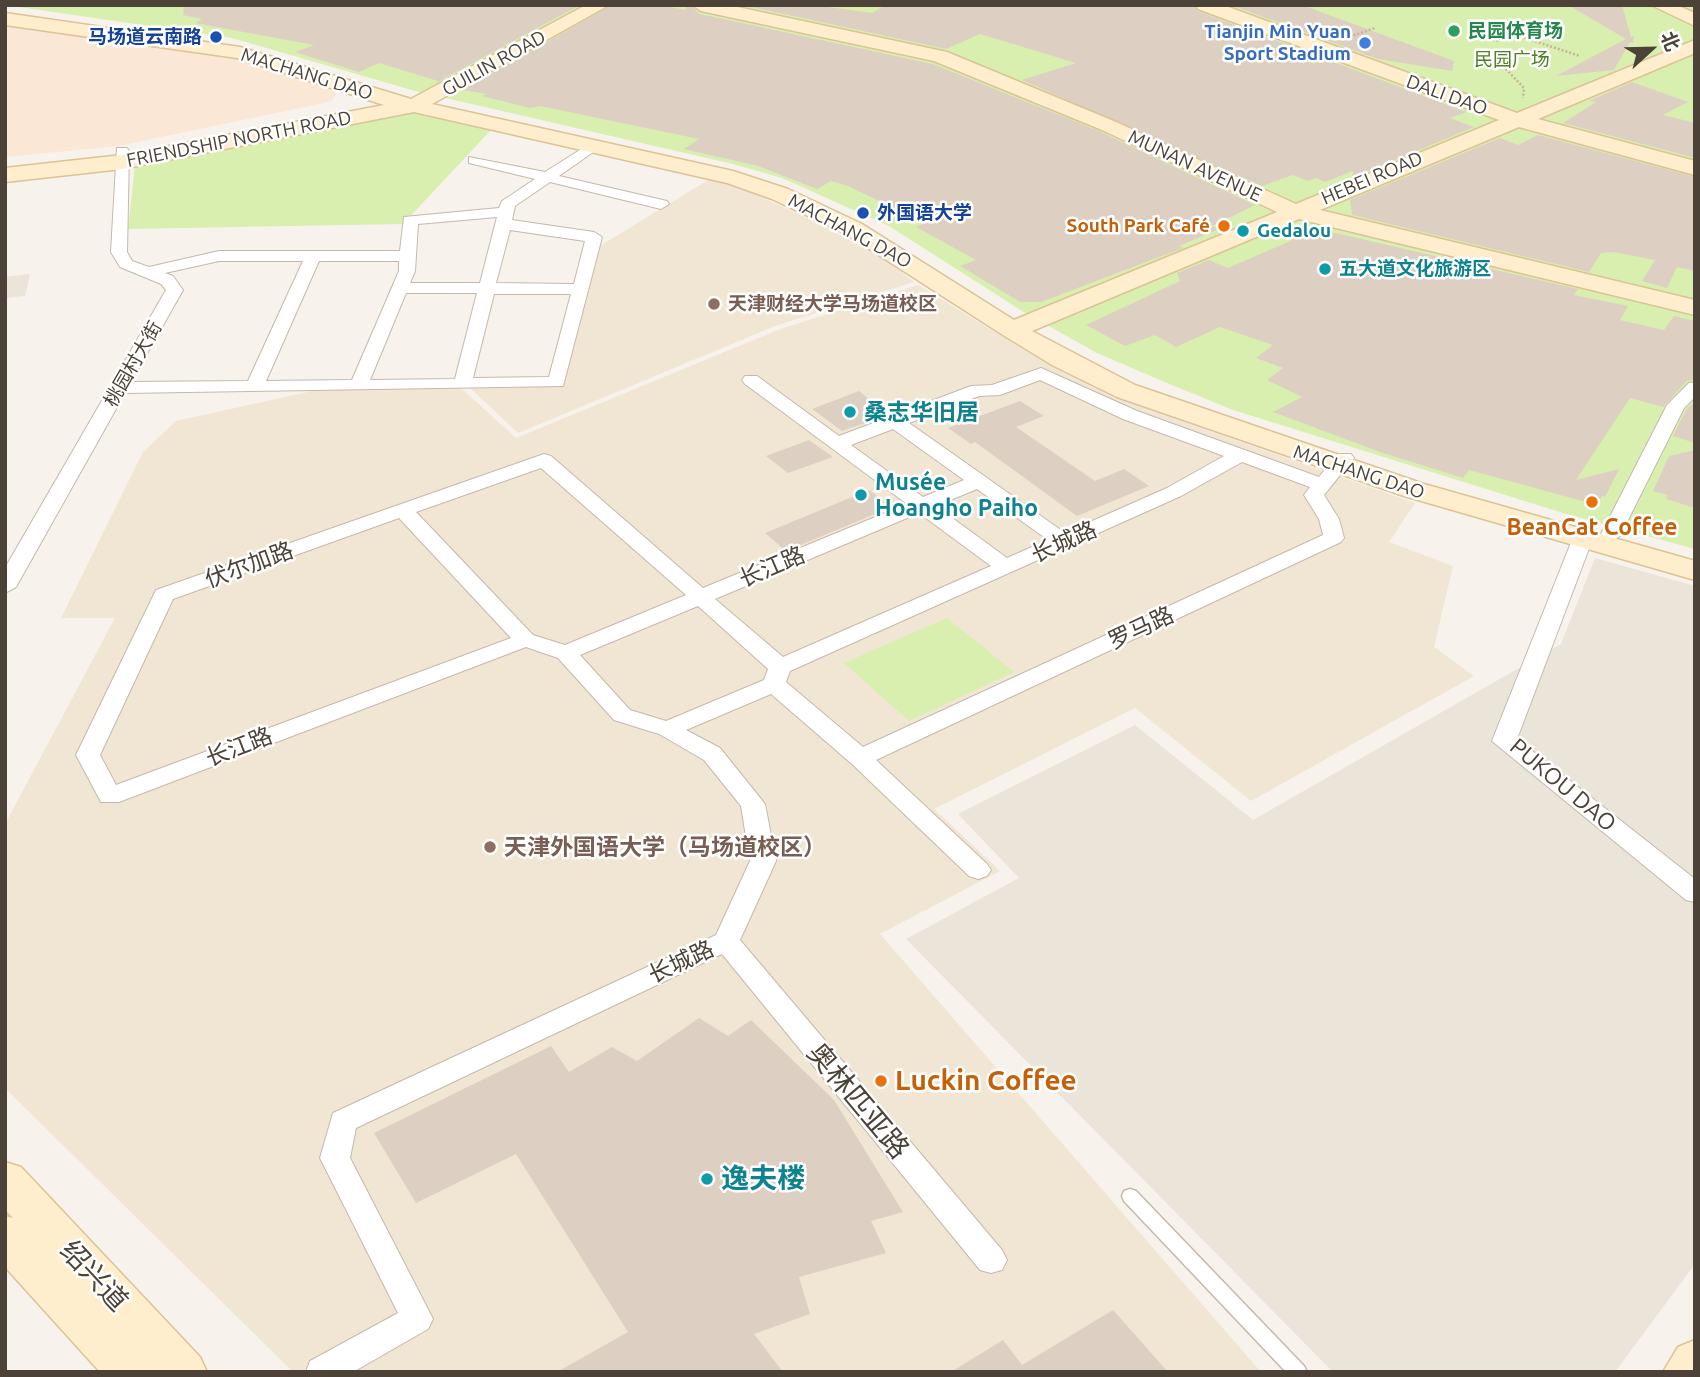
<!DOCTYPE html>
<meta charset="utf-8">
<style>
body{margin:0}
#map{position:relative;width:1700px;height:1377px;overflow:hidden;background:#f7f2eb;font-family:Ubuntu,"Noto Sans SC",sans-serif}
canvas{display:block}
.frame{position:absolute;inset:0;border:7px solid #4c4237;pointer-events:none}
.north{position:absolute;left:1616px;top:14px;width:70px;height:70px;-webkit-text-stroke:5px #fff;paint-order:stroke;rotate:68deg;font-size:19px;font-weight:700;line-height:28px;text-align:center;color:#4c4237}
.north::after{content:'';display:block;margin:auto;width:24px;height:32px;background:#4c4237;clip-path:polygon(50% 0,100% 100%,50% 72%,0 100%)}
</style>
<div id="map">
<canvas width="1700" height="1377"></canvas>
<div class="frame"></div>
<div class="north">北</div>
</div>
<script>
const ctx = document.querySelector('canvas').getContext('2d');
ctx.lineJoin = 'round';
function fill(path, color) {
  ctx.fillStyle = color;
  ctx.fill(path, 'evenodd');
}
function shape(rows) {
  const path = new Path2D();
  for (const r of rows) {
    path.moveTo(r[0], r[1]);
    for (let i = 2; i < r.length; i += 2) path.lineTo(r[i], r[i + 1]);
  }
  return path;
}
function strokePath(path, color, width, dash) {
  ctx.strokeStyle = color;
  ctx.lineWidth = width;
  ctx.lineCap = dash ? 'butt' : 'round';
  ctx.setLineDash(dash || []);
  ctx.stroke(path);
}
function drawText(font, color, halo, rows, align = 'center') {
  ctx.font = font + ' Ubuntu,"Noto Sans SC",sans-serif';
  ctx.lineWidth = 5;
  ctx.setLineDash([]);
  ctx.textBaseline = 'middle';
  ctx.strokeStyle = halo;
  ctx.fillStyle = color;
  for (const [text, x, y, turn = 0] of rows) {
    ctx.save();
    ctx.translate(x, y);
    ctx.rotate((+turn || 0) * Math.PI / 180);
    ctx.textAlign = isNaN(turn) ? turn : align;
    if (halo) ctx.strokeText(text, 0, 0);
    ctx.fillText(text, 0, 0);
    ctx.restore();
  }
}
fill(shape([
 [30,274,25,296,5,298,5,277],
 [1595,558,1695,586,1695,1264,1615,1372,1333,1372,906,939,1019,878,958,814,1135,725,1253,820,1561,644]
]), '#ebe4d8');
fill(shape([
 [5,24,210,52,332,88,337,93,331,101,319,104,118,146,5,157]
]), '#fae7d5');
fill(shape([
 [710,179,744,189,816,222,886,260,914,282,775,326,518,433,470,388,563,386,598,247],
 [918,285,1049,365,1118,399,1415,503,1389,542,1453,566,1434,647,1474,676,1251,801,1135,708,934,809,1000,871,880,934,1261,1372,293,1372,5,1088,5,824,115,618,61,618,143,452,176,421,326,388,461,388,516,438,778,330]
]), '#f1e6d3');
fill(shape([
 [5,5,1695,5,1695,549,1563,513,1233,410,1167,383,1097,353,1022,311,889,226,782,178,733,164,415,91,232,38],
 [411,111,491,130,403,224,128,229,135,165],
 [947,618,1014,672,909,721,844,663]
]), '#d8efb0');
fill(shape([
 [184,5,580,5,434,84,438,81,379,63,359,72,295,52,314,45,195,23,202,19,183,15],
 [612,5,659,5,686,10,686,5,689,5,700,14,933,64,1101,132,1255,205,1212,226,1219,229,1179,246,1183,248,1041,302,1020,302,960,266,976,260,916,227,925,223,848,186,831,181,817,189,758,166,684,149,699,139,540,106,530,108,482,96,487,94,462,90],
 [742,5,813,5,873,13,885,5,1194,5,1197,11,1467,112,1450,118,1474,127,1352,178,1353,171,1325,182,1316,178,1308,181,1293,175,1262,186,1022,80,1076,63,980,34,946,49],
 [1231,5,1302,5,1454,61,1452,71,1378,59],
 [1568,5,1622,5,1631,37,1634,36,1633,43,1630,42,1614,70,1556,76,1626,39],
 [1632,82,1688,102,1663,115,1695,123,1695,158,1563,123,1596,102,1589,101],
 [1538,135,1695,177,1695,271,1677,267,1667,288,1642,281,1655,260,1614,252,1601,253,1589,272,1352,215,1350,200,1500,138,1518,145],
 [1318,229,1578,289,1574,295,1628,306,1620,320,1664,330,1674,316,1695,321,1695,379,1687,381,1663,407,1630,398,1576,480,1619,469,1605,497,1602,496,1597,505,1469,470,1463,478,1380,452,1273,412,1302,397,1267,380,1283,368,1256,358,1273,345,1220,327,1176,347,1155,335,1125,346,1086,325,1180,281,1177,273,1209,260,1228,268],
 [859,391,888,415,842,431,812,409],
 [1020,401,1044,416,1016,427,1095,481,1124,469,1149,486,1077,516,975,442,971,444,948,428],
 [1695,401,1695,443,1673,436,1686,410],
 [809,440,833,457,788,473,766,456],
 [1695,450,1695,508,1666,499,1668,495,1653,491,1669,456],
 [869,490,892,507,786,551,765,533],
 [699,1018,728,1036,751,1020,834,1100,903,1212,871,1221,886,1253,799,1277,810,1314,754,1334,783,1372,557,1372,628,1332,516,1154,416,1203,374,1133,551,1046,569,1072,612,1047,637,1061],
 [1113,1310,1168,1372,951,1372,1003,1340,1022,1365]
]), '#ddd0c2');
const lane = shape([
 [1130,1189,1136,1191,1304,1366,1307,1372,1286,1372,1124,1201,1122,1196,1124,1191,1130,1189]
]);
const street = shape([
 [594,141,601,145,599,148,559,176,667,201,669,204,661,209,550,182,515,206,512,220,594,232,602,237,563,386,125,393,16,587,5,593,5,568,166,290,161,284,120,267,111,252,117,148,127,148,129,151,127,252,132,261,149,267,219,251,400,251,404,217,499,208,502,201,535,179,469,163,469,157,545,172,594,141],
 [497,217,480,283,410,283,415,271,418,224,497,217],
 [510,230,585,241,574,284,496,283,510,230],
 [219,261,303,261,248,381,131,382,183,290,173,276,165,273,219,261],
 [319,261,399,261,399,271,352,380,266,381,319,261],
 [406,293,477,293,455,379,370,380,406,293],
 [494,294,571,294,549,377,473,378,494,294],
 [1041,368,1137,411,1319,477,1337,454,1351,454,1354,458,1324,495,1339,519,1344,538,1341,542,876,760,987,864,991,870,987,876,978,879,969,876,852,764,771,694,686,730,720,748,765,804,776,861,740,940,1002,1250,1007,1260,1002,1270,991,1273,980,1270,722,954,356,1128,350,1158,433,1319,428,1329,353,1372,306,1372,310,1361,398,1313,320,1158,333,1113,716,935,750,861,741,806,704,760,659,734,614,720,558,658,526,647,119,802,101,802,76,755,156,590,544,454,551,456,703,588,907,504,745,384,742,380,745,376,757,376,839,436,971,386,992,385,1041,368],
 [1040,380,1123,419,1224,456,1167,488,1065,533,909,423,979,396,1000,395,1040,380],
 [893,429,964,480,923,497,851,445,893,429],
 [1242,462,1310,487,1304,495,1319,519,1323,535,863,747,786,682,790,671,1181,496,1242,462],
 [541,468,686,595,565,645,533,635,416,512,541,468],
 [977,489,1048,540,1007,558,936,506,977,489],
 [919,513,991,566,783,657,715,599,919,513],
 [399,518,511,638,116,785,100,755,173,599,399,518],
 [698,606,768,669,764,680,666,721,630,710,580,655,698,606],
 [1695,382,1695,397,1684,408,1620,536,1610,542,1603,540,1600,536,1667,405,1689,383,1695,382],
 [1586,524,1596,530,1517,739,1695,879,1695,902,1686,900,1492,741,1576,530,1586,524]
]);
const secondary = shape([
 [586,5,609,5,432,104,733,171,788,189,862,224,1014,320,1277,212,1102,130,934,61,701,11,692,5,728,5,947,52,1116,122,1296,204,1499,120,1198,9,1196,5,1223,5,1517,113,1695,40,1695,53,1538,119,1695,161,1695,175,1519,127,1320,210,1695,300,1695,315,1299,219,1032,331,1135,385,1424,484,1695,561,1695,580,1404,496,1117,397,1052,365,1003,335,846,234,772,199,727,183,414,112,122,169,5,182,5,168,122,155,384,105,237,58,5,25,5,13,240,47,411,99,586,5],
 [1651,5,1676,5,1695,13,1695,26,1651,5],
 [5,1162,21,1167,200,1357,207,1372,100,1372,5,1267,5,1216,13,1218,5,1210,5,1162],
 [1695,1340,1695,1372,1663,1372,1678,1347,1695,1340]
]);
strokePath(lane, '#c4b9ac', 3);
strokePath(street, '#c4b9ac', 2);
strokePath(secondary, '#dcc396', 3);
strokePath(shape([
 [1516,35,1580,56],
 [1485,37,1496,41,1532,28,1523,25],
 [1346,38,1375,28],
 [1503,66,1524,88,1523,98]
]), '#c7b49b', 2.5, [2, 2]);
fill(lane, '#fff');
fill(street, '#fff');
fill(secondary, '#ffeecd');
for (const [x, y, r, color] of [
 [1454,31,7,"#2e9e5b"],
 [216,37,7,"#1a4fb4"],
 [1365,43,7,"#3f7fe0"],
 [863,213,7,"#1a4fb4"],
 [1224,226,7,"#e8710a"],
 [1243,231,7,"#0f9aa8"],
 [1325,269,7,"#0f9aa8"],
 [714,304,7,"#8d6e63"],
 [850,412,7,"#0f9aa8"],
 [861,495,7,"#0f9aa8"],
 [1592,502,7,"#e8710a"],
 [490,847,7,"#8d6e63"],
 [881,1081,7,"#e8710a"],
 [707,1179,7,"#0f9aa8"]
]) {
  const dot = new Path2D();
  dot.arc(x, y, r, 0, 2 * Math.PI);
  ctx.fillStyle = color;
  ctx.fill(dot);
  strokePath(dot, '#fff', 2.5);
}
drawText('bold 19px', '#27864d', '#fff', [
 ["民园体育场",1468,31]
], 'left');
drawText('bold 19px', '#366cbe', '#fff', [
 ["Tianjin Min Yuan",1351,32],
 ["Sport Stadium",1351,54]
], 'right');
drawText('bold 19px', '#164399', '#fff', [
 ["马场道云南路",202,37],
 ["外国语大学",877,213,"left"]
], 'right');
drawText('19px', '#4e8121', '#fff', [
 ["民园广场",1512,60]
]);
drawText('19px', '#4c4237', '#fff', [
 ["GUILIN ROAD",494,63,-29],
 ["MACHANG DAO",307,74,17],
 ["DALI DAO",1447,95,20],
 ["FRIENDSHIP NORTH ROAD",239,139,-11],
 ["MUNAN AVENUE",1195,166,25],
 ["HEBEI ROAD",1372,178,-23],
 ["MACHANG DAO",850,231,28],
 ["桃园村大街",133,364,-60],
 ["MACHANG DAO",1359,472,18]
]);
drawText('bold 19px', '#c56008', '#fff', [
 ["South Park Café",1210,226]
], 'right');
drawText('bold 19px', '#0d838f', '#fff', [
 ["Gedalou",1257,231],
 ["五大道文化旅游区",1339,269]
], 'left');
drawText('bold 19px', '#785e54', '#fff', [
 ["天津财经大学马场道校区",728,304]
], 'left');
drawText('bold 23px', '#0d838f', '#fff', [
 ["桑志华旧居",864,412],
 ["Musée",875,482],
 ["Hoangho Paiho",875,508]
], 'left');
drawText('bold 23px', '#c56008', '#fff', [
 ["BeanCat Coffee",1592,527]
]);
drawText('23px', '#4c4237', '#fff', [
 ["长城路",1064,542,-24],
 ["伏尔加路",249,565,-20],
 ["长江路",772,567,-23],
 ["罗马路",1141,628,-25],
 ["长江路",239,747,-21],
 ["PUKOU DAO",1563,785,40],
 ["长城路",681,962,-25]
]);
drawText('bold 23px', '#785e54', '#fff', [
 ["天津外国语大学（马场道校区）",504,847]
], 'left');
drawText('bold 28px', '#c56008', '#fff', [
 ["Luckin Coffee",895,1081]
], 'left');
drawText('28px', '#4c4237', '#fff', [
 ["奥林匹亚路",858,1101,50],
 ["绍兴道",94,1276,47]
]);
drawText('bold 28px', '#0d838f', '#fff', [
 ["逸夫楼",721,1179]
], 'left');
</script>
